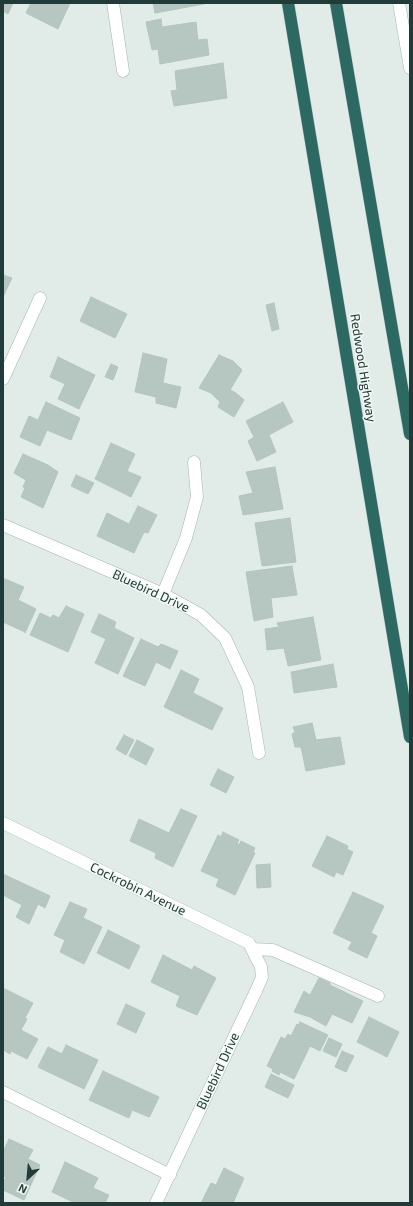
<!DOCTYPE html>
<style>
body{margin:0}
#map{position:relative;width:413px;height:1206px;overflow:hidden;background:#e1ece8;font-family:"Exo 2",sans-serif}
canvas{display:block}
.frame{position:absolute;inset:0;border:4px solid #213c38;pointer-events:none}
.north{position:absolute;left:8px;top:1158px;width:40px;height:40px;-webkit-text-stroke:3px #f1f8f5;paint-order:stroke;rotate:206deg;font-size:11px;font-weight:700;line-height:16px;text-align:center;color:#213c38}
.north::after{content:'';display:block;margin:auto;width:14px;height:18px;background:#213c38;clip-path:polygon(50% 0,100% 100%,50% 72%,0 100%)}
</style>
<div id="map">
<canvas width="413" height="1206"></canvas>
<div class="frame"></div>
<div class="north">N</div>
</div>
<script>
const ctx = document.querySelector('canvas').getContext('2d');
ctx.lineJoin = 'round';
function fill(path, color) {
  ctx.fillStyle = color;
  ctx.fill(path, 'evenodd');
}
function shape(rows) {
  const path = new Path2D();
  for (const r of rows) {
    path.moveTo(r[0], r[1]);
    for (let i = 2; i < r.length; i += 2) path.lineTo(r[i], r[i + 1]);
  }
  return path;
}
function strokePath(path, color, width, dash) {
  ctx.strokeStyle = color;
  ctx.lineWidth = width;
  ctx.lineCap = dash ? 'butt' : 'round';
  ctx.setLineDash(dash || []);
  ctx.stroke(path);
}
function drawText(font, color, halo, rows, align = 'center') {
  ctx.font = font + ' "Exo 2",sans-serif';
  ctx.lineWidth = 3;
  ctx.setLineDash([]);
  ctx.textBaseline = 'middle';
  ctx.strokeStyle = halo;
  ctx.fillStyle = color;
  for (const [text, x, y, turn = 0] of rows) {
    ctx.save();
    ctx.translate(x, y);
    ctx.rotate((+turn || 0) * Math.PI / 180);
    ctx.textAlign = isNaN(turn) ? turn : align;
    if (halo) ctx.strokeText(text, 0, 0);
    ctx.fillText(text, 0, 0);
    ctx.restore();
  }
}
const building = shape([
 [3,3,13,3,8,14,3,11,3,3],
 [31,3,70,3,58,29,26,13,31,3],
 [153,3,203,3,204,4,155,13,153,3],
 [161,19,162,27,196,22,198,40,207,39,209,55,160,64,158,49,152,50,146,22,161,19],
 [223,63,227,98,174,106,171,91,177,90,175,71,223,63],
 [3,275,12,278,3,297,3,275],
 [91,297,127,314,115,338,80,321,91,297],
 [274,303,279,329,272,331,266,305,274,303],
 [143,353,167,359,163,383,181,387,176,408,156,403,156,397,135,392,143,353],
 [219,355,233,361,242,370,230,390,236,393,244,400,234,417,218,407,220,402,211,393,199,388,219,355],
 [58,357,95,375,79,409,58,399,65,384,50,377,58,357],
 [111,364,118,367,113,380,105,377,111,364],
 [46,402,80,418,71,440,47,430,40,446,20,437,29,416,38,420,46,402],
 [283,402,293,422,269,435,276,452,257,461,248,441,254,437,246,421,283,402],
 [111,443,135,454,127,471,141,477,131,497,95,479,111,443],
 [23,454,48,465,58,472,43,508,21,497,25,488,23,487,26,480,14,473,23,454],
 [275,467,283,509,243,515,239,496,253,493,246,472,275,467],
 [76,475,94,483,88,494,71,486,76,475],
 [138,506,157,515,148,533,144,532,134,553,97,536,107,513,129,524,138,506],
 [290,518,296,562,262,566,255,523,290,518],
 [292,566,297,595,271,598,273,617,254,621,246,572,292,566],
 [5,579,24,587,18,600,36,609,25,633,25,632,3,622,3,584,5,579],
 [66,606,84,614,68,652,30,635,40,613,51,618,53,615,59,618,66,606],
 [99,614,116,622,114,628,134,638,118,674,95,663,106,639,91,632,99,614],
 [313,617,321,660,288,666,284,648,267,650,265,629,279,627,277,623,313,617],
 [141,639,158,647,161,644,178,651,170,669,156,662,145,686,123,676,141,639],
 [333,664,337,687,294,693,291,672,333,664],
 [181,670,199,679,193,693,223,708,212,730,164,707,181,670],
 [312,723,316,740,340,737,345,764,306,771,301,747,295,747,292,734,295,732,293,727,312,723],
 [124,735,134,740,126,755,116,749,124,735],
 [137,740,154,749,146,765,129,756,137,740],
 [218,769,234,777,226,793,210,785,218,769],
 [181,809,197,816,173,867,155,858,156,853,130,841,139,819,169,833,181,809],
 [223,832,239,840,237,843,239,845,241,841,255,848,253,852,255,853,235,895,216,886,219,879,201,871,218,835,221,837,223,832],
 [327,836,348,846,347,849,353,852,343,875,336,872,334,877,312,866,327,836],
 [270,864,271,887,257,888,256,865,270,864],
 [3,874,50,896,45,908,38,904,29,924,16,917,22,905,3,895,3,874],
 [353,892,384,906,371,933,377,936,367,958,348,949,352,942,333,933,353,892],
 [70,902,87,909,83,918,102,927,84,964,60,952,65,940,54,935,70,902],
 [108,930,140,946,129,969,97,953,108,930],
 [163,955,192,970,194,966,216,978,197,1015,176,1006,180,996,151,982,163,955],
 [319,978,330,983,330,985,363,1001,352,1023,332,1014,326,1026,310,1017,294,1012,304,991,310,995,319,978],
 [5,989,33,1003,25,1018,27,1019,21,1030,38,1039,27,1059,11,1051,10,1054,3,1050,3,995,5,989],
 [126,1004,145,1013,136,1033,117,1024,126,1004],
 [369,1017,399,1032,387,1057,357,1042,369,1017],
 [300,1022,328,1035,320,1051,310,1046,294,1079,280,1072,279,1075,272,1071,273,1069,267,1066,281,1037,285,1039,288,1034,291,1036,297,1024,299,1025,300,1022],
 [329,1038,342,1044,336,1057,323,1051,329,1038],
 [66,1045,98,1060,84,1089,38,1067,48,1047,62,1054,66,1045],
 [342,1051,354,1056,346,1072,335,1067,342,1051],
 [103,1071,159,1097,150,1116,149,1117,132,1110,129,1118,89,1100,103,1071],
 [271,1074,294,1085,288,1098,265,1087,271,1074],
 [9,1139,33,1150,28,1159,40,1165,24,1200,3,1190,3,1183,6,1177,3,1176,3,1152,9,1139],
 [65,1162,98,1178,93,1188,109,1195,105,1203,75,1203,52,1192,65,1162],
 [224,1168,244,1178,233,1203,201,1203,211,1183,216,1185,224,1168]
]);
fill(building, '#b6c6c1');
strokePath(building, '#b3c5c0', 1);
const minor = shape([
 [113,3,123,71],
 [399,3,410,68],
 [3,379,40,298],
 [3,525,163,594,201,615,225,638,248,687,259,753],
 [163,594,186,538,197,497,194,462],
 [3,823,249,943,261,967,262,977,256,991,226,1054,156,1203],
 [253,949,273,950,378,996],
 [3,1092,170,1175]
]);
const highway = shape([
 [288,3,410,737],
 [336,3,410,434]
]);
strokePath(minor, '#a4b4b0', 13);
strokePath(highway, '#c1c8c7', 13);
strokePath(minor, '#fff', 12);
strokePath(highway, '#2d6963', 12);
drawText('13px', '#213c38', '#f1f8f5', [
 ["Redwood Highway",363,368,81],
 ["Bluebird Drive",151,591,25],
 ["Cockrobin Avenue",138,889,26],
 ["Bluebird Drive",218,1071,-65]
]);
</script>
